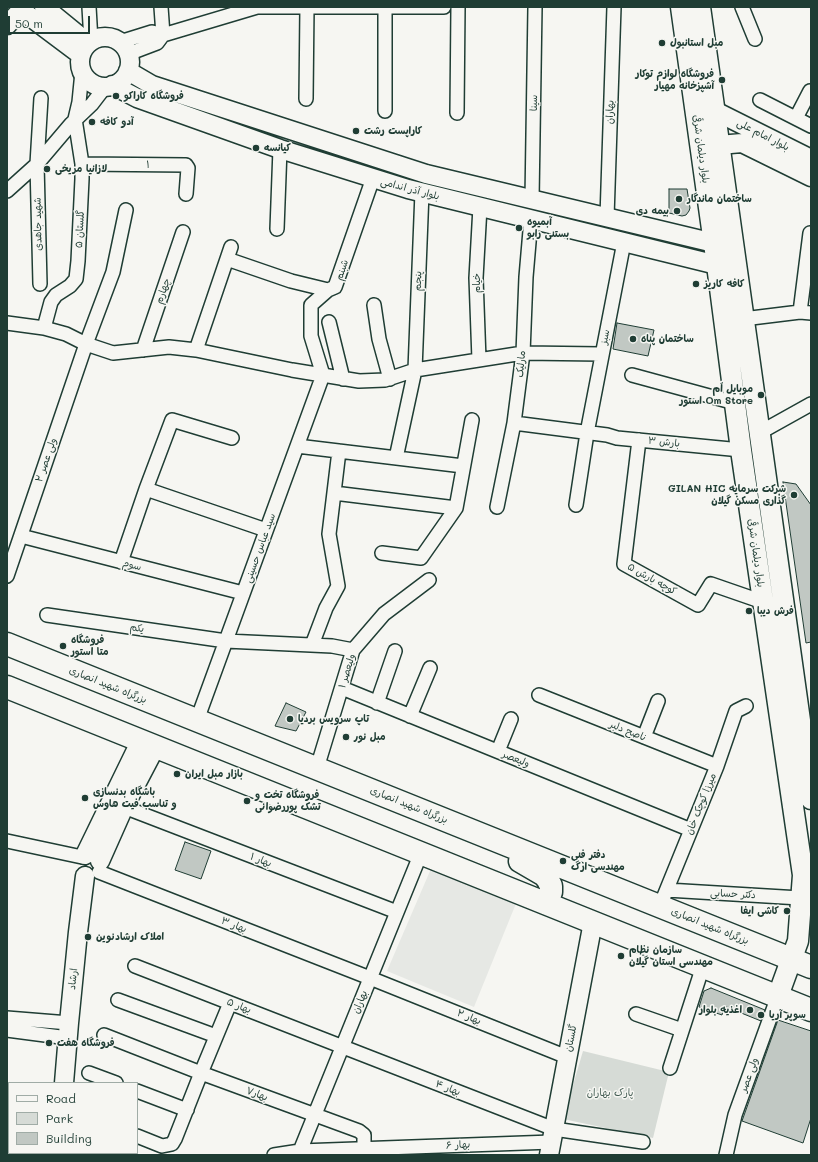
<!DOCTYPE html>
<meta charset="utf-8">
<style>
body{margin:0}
#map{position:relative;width:818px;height:1162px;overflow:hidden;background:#f6f6f2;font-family:Mali,sans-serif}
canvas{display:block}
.frame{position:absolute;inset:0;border:8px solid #1f3d34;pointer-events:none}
.legend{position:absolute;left:8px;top:1082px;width:130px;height:72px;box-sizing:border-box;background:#f6f6f2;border:1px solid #a0aca6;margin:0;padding:5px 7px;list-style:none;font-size:12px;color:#1f3d34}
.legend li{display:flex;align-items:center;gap:8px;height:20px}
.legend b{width:20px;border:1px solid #a0aca6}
.scale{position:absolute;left:8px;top:16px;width:82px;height:18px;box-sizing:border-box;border:2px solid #1f3d34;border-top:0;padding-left:5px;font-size:12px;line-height:14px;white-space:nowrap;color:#1f3d34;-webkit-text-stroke:3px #f6f6f2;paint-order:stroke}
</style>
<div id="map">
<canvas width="818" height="1162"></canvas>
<div class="frame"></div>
<ul class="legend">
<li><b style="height:5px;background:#f6f6f2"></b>Road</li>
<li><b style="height:11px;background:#d6dbd6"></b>Park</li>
<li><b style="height:11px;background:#c1c8c3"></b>Building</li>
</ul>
<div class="scale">50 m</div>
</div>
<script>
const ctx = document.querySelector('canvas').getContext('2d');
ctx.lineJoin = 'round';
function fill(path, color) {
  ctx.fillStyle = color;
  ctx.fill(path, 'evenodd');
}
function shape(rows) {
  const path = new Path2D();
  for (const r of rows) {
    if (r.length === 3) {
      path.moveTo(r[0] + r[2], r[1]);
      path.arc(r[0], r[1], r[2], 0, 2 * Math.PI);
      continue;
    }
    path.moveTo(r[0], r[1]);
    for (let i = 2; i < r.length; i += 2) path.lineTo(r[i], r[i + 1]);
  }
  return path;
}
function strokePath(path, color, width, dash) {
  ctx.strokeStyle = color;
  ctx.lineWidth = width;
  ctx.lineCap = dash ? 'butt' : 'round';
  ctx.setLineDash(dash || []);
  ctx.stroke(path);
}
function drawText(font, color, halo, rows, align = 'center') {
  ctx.font = font + ' Mali,"Playpen Sans Arabic",sans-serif';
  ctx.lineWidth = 3;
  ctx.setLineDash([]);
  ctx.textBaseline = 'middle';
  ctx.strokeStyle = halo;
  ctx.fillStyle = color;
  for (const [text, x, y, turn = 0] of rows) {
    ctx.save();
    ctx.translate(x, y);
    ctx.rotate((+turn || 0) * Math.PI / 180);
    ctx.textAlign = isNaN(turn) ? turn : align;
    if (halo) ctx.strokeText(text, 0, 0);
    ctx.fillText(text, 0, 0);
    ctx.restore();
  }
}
fill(shape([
 [433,864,517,901,474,1007,387,971]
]), '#e6e8e4');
fill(shape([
 [583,1051,669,1072,653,1138,563,1119]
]), '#d6dbd6');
const building = shape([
 [669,189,687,189,690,208,689,211,686,215,682,216,669,213,669,189],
 [617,323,654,330,648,356,613,349,617,323],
 [783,482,796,484,811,505,811,642,806,643,783,482],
 [286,703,306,712,296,731,275,726,286,703],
 [185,842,211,851,201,879,175,870,185,842],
 [711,988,765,1010,761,1021,724,1006,722,1015,699,1007,704,991,711,988],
 [778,1020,811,1031,811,1118,803,1143,742,1121,778,1020]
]);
fill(building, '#c1c8c3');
strokePath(building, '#1f3d34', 1);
const street = shape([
 [89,7,91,41],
 [161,7,163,35],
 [385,7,385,111],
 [742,7,755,39],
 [120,42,152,32,163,35,257,7,444,7],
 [128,54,157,43,163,35],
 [306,99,307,7],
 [760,100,811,126],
 [457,113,458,7],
 [796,118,810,91],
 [82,164,186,165,188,168,186,194],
 [7,191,37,164,71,124,92,104,105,87],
 [532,199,535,7],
 [607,217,614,7],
 [277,229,280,149],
 [227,259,291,281,328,290],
 [40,284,37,164,41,98],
 [374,305,379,339,390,379],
 [800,312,810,233],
 [743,319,800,312,811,313],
 [329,322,343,379],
 [7,323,44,328,66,334,86,344,113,353,169,347,196,350,292,370,359,381,385,380,415,370,523,353,601,354],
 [44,328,51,302,56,295,70,286,76,279,78,261,82,179,82,164,75,119,79,102,82,72],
 [143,350,183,232],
 [196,350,231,247],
 [479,360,476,278,480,207],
 [632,375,735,403],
 [514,423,607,435,617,438,741,450],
 [759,433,811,404],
 [639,440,624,564,698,605,711,584,763,602],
 [297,446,463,466],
 [396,458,415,370,422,192],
 [146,489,266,530],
 [334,493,456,508],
 [576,505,587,433,624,242],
 [497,507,514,423,523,353,526,277,531,219],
 [21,536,243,593],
 [382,553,421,558,456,508,472,420],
 [121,562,146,489,172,420,232,438],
 [7,576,86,344,113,272,126,210],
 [47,615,226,641,332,646,353,650],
 [312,645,326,608,338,586,329,534,339,451],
 [342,688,691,830],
 [539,695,717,766],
 [377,703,395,651],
 [410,716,430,668],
 [197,720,323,375,311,336,311,305,328,290,335,287,373,178],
 [644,737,658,701],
 [498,751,511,719],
 [317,768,353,650,384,614,429,580],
 [124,807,397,912],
 [7,841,82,857],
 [99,872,370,978,567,1057],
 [667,890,800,898],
 [660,906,717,766,736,711,746,706],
 [135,966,554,1129,643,1142],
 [118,1000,216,1036],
 [636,1014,682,1030],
 [7,1018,69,1023],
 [7,1030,68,1038],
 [104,1035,201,1073,359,1131,364,1135,364,1155],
 [670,1068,703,966],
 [89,1073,116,1083],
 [137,1091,187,1110],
 [137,1136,162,1146,172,1144,175,1139,201,1073,230,1003],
 [7,1154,11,1155],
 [274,1155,300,1151,552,1142],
 [299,1155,300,1151,421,853],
 [726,1155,735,1115,778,996]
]);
const secondary = shape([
 [44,7,88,43],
 [21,10,81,55],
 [7,25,24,7],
 [105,62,25],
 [128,71,152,85,426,174,714,243],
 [112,85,137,98,280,149,408,189,717,265],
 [715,111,811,159],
 [719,145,742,143,811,177],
 [85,855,141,740],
 [100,861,124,807,156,746],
 [64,1083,69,1023,78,932,85,876],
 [57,1155,57,1153],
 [549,1155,593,922]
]);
const primary = shape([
 [681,7,717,265,741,450,803,875,798,941,778,996],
 [700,7,811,799]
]);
const highway = shape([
 [7,644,811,967],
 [7,687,811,1010],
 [520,861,544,875,548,880,551,886,551,892,546,903]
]);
strokePath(street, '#1f3d34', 16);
strokePath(secondary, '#1f3d34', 21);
strokePath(primary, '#1f3d34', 23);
strokePath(highway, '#1f3d34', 25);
strokePath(street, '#f6f6f2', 13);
strokePath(secondary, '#f6f6f2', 18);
strokePath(primary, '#f6f6f2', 20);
strokePath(highway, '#f6f6f2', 22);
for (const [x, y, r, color] of [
 [662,43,4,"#1f3d34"],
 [722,80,4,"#1f3d34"],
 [116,96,4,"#1f3d34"],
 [92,122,4,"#1f3d34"],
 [356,131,4,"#1f3d34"],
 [256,148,4,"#1f3d34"],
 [47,169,4,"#1f3d34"],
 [679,199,4,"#1f3d34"],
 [677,211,4,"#1f3d34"],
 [519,228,4,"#1f3d34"],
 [696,284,4,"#1f3d34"],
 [633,339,4,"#1f3d34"],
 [761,395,4,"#1f3d34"],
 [794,495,4,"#1f3d34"],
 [749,611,4,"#1f3d34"],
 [63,646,4,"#1f3d34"],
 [290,719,4,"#1f3d34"],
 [346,737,4,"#1f3d34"],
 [177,774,4,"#1f3d34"],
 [85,798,4,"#1f3d34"],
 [247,801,4,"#1f3d34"],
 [563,861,4,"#1f3d34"],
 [787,911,4,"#1f3d34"],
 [88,937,4,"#1f3d34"],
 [621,956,4,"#1f3d34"],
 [750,1010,4,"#1f3d34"],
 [761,1015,4,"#1f3d34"],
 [49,1043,4,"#1f3d34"]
]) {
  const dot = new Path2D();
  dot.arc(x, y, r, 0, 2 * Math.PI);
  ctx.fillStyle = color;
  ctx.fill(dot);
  strokePath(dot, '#f6f6f2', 1.5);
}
drawText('bold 10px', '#1f3d34', '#f6f6f2', [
 ["مبل استانبول",670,43],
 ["فروشگاه لوازم توکار",714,74,"right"],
 ["آشپزخانه مهیار",714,86,"right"],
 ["فروشگاه کاراکو",124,96],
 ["آدو کافه",100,122],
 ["کاراپست رشت",364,131],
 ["کیانسه",264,148],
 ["لازانیا مریخی",55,169],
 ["ساختمان ماندگار",687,199],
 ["بیمه دی",669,211,"right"],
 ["آبمیوه",527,222],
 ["بستنی رابو",527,234],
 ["کافه کاریز",704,284],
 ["ساختمان پناه",641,339],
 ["موبایل اُم",753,389,"right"],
 ["استور Om Store",753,401,"right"],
 ["GILAN HIC شرکت سرمایه",786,489,"right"],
 ["گذاری مسکن گیلان",786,501,"right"],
 ["فرش دیبا",757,611],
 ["فروشگاه",71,640],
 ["متا استور",71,652],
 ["تاپ سرویس بردیا",298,719],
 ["مبل نور",354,737],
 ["بازار مبل ایران",185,774],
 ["باشگاه بدنسازی",93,792],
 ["و تناسب فیت هاوس",93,804],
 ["فروشگاه تخت و",255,795],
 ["تشک پوررضوانی",255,807],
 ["دفتر فنی",571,855],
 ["مهندسی ارگ",571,867],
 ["کاشی ایفا",779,911,"right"],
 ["املاک ارشادنوین",96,937],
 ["سازمان نظام",629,950],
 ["مهندسی استان گیلان",629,962],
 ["اغذیه بلوار",742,1010,"right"],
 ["سوپر آریا",769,1015],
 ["فروشگاه هفت",57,1043]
], 'left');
drawText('10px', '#1f3d34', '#f6f6f2', [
 ["سینا",534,103,-89],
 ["بهاران",610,112,-88],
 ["بلوار امام علی",763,135,27],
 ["بلوار دیلمان شرقی",701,149,82],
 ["۱",148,165],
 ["بلوار آذر اندامی",410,189,15],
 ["شهید جاهدی",38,224,-91],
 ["گلستان ۵",80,229,-87],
 ["شبنم",342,270,-71],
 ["پنجم",418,281,-88],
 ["خیام",477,283,-90],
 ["چهارم",163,291,-71],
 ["سبز",605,337,-79],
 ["مارلیک",521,364,-84],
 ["بارش ۳",664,442,6],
 ["ولی عصر ۲",46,460,-71],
 ["سید عباس حسینی",260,548,-70],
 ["بلوار دیلمان شرقی",756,553,82],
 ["سوم",132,565,14],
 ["کوچه بارش ۵",652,579,29],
 ["یکم",137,628,8],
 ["ولیعصر ۱",347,671,-73],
 ["بزرگراه شهید انصاری",108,685,22],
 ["ناصح دلبر",628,731,22],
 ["ولیعصر",516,759,22],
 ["میرزا کوچک خان",701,804,-68],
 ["بزرگراه شهید انصاری",409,805,22],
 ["بهار ۱",261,860,21],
 ["دکتر حسابی",733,894,3],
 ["بهار ۳",234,925,21],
 ["بزرگراه شهید انصاری",710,926,22],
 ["ارشاد",73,979,-84],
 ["بهاران",360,1002,-68],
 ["بهار ۵",239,1006,21],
 ["بهار ۲",469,1017,22],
 ["گلستان",571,1038,-79],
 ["ولی عصر",749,1075,-70],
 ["بهار ۴",448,1088,21],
 ["بهار۷",257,1094,20],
 ["بهار ۶",458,1145,-3]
]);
drawText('10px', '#445d54', '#f6f6f2', [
 ["پارک بهاران",610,1093]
]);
</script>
